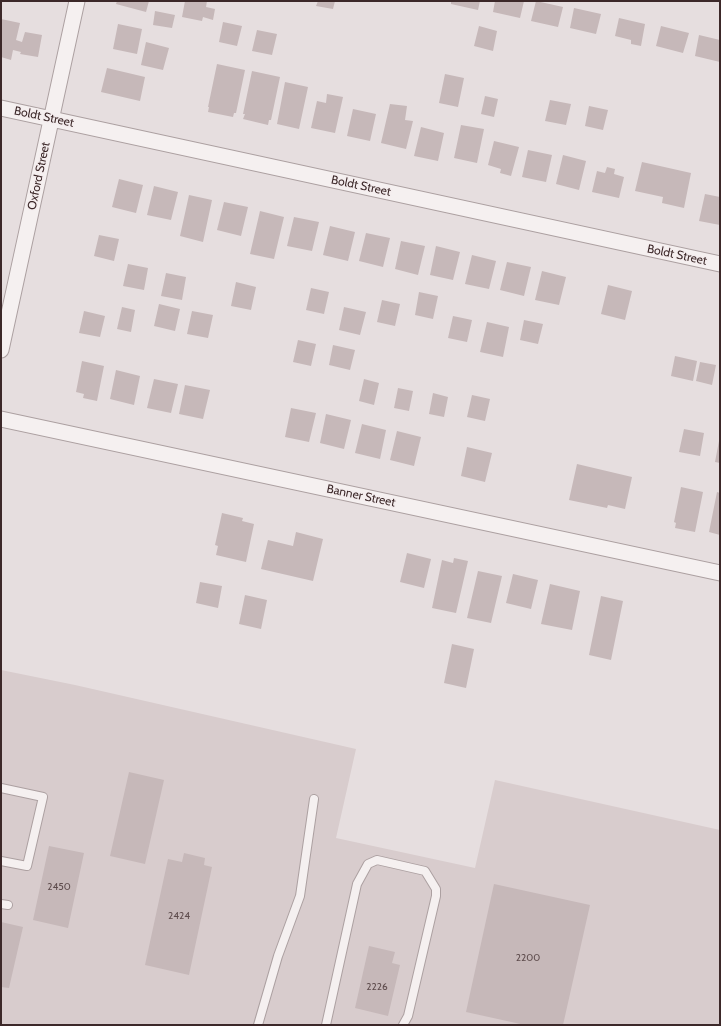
<!DOCTYPE html>
<style>
body{margin:0}
#map{position:relative;width:721px;height:1026px;overflow:hidden;background:#e6dedf;font-family:Cabin,sans-serif}
canvas{display:block}
.frame{position:absolute;inset:0;border:2px solid #3c2829;pointer-events:none}
</style>
<div id="map">
<canvas width="721" height="1026"></canvas>
<div class="frame"></div>
</div>
<script>
const ctx = document.querySelector('canvas').getContext('2d');
ctx.lineJoin = 'round';
function fill(path, color) {
  ctx.fillStyle = color;
  ctx.fill(path, 'evenodd');
}
function shape(rows) {
  const path = new Path2D();
  for (const r of rows) {
    path.moveTo(r[0], r[1]);
    for (let i = 2; i < r.length; i += 2) path.lineTo(r[i], r[i + 1]);
  }
  return path;
}
function strokePath(path, color, width, dash) {
  ctx.strokeStyle = color;
  ctx.lineWidth = width;
  ctx.lineCap = dash ? 'butt' : 'round';
  ctx.setLineDash(dash || []);
  ctx.stroke(path);
}
function drawText(font, color, halo, rows, align = 'center') {
  ctx.font = font + ' Cabin,sans-serif';
  ctx.lineWidth = 3;
  ctx.setLineDash([]);
  ctx.textBaseline = 'middle';
  ctx.strokeStyle = halo;
  ctx.fillStyle = color;
  for (const [text, x, y, turn = 0] of rows) {
    ctx.save();
    ctx.translate(x, y);
    ctx.rotate((+turn || 0) * Math.PI / 180);
    ctx.textAlign = isNaN(turn) ? turn : align;
    if (halo) ctx.strokeText(text, 0, 0);
    ctx.fillText(text, 0, 0);
    ctx.restore();
  }
}
fill(shape([
 [1,670,75,685,356,749,336,838,475,868,495,780,720,830,720,1025,1,1025]
]), '#d8cccd');
fill(shape([
 [117,1,149,1,146,12,116,4],
 [185,1,207,1,206,7,215,9,213,20,203,17,202,21,182,17],
 [318,1,335,1,333,9,316,6],
 [451,1,480,1,478,10,451,4],
 [495,1,524,1,520,18,493,12],
 [536,1,563,7,558,27,531,21],
 [574,8,601,14,596,34,570,28],
 [155,11,175,15,172,28,153,25],
 [619,18,645,24,641,46,631,44,631,40,615,36],
 [1,19,20,23,16,40,22,42,25,32,42,35,38,57,20,54,21,52,13,50,11,60,1,57],
 [223,22,242,26,237,46,219,42],
 [118,24,142,29,137,54,113,49],
 [479,26,497,31,493,51,474,46],
 [661,26,689,33,683,53,656,46],
 [257,30,277,34,272,55,252,51],
 [699,35,720,40,720,62,695,56],
 [146,42,169,48,163,70,141,65],
 [217,64,245,70,236,113,234,113,233,117,208,112,209,107,208,107],
 [107,68,145,77,140,101,101,92],
 [252,71,280,77,271,120,269,120,268,125,243,119,245,114,243,114],
 [445,74,464,78,458,107,439,103],
 [285,82,308,87,299,129,277,124],
 [327,94,343,97,335,133,311,128,317,101,326,103],
 [485,96,498,99,494,117,481,114],
 [550,100,571,104,566,125,545,121],
 [390,104,407,106,405,120,413,121,406,149,381,143],
 [589,106,608,110,603,130,585,126],
 [353,109,376,114,370,141,347,136],
 [461,125,484,129,477,163,454,158],
 [421,127,444,133,438,161,414,156],
 [494,141,519,147,511,176,500,173,501,169,488,165],
 [528,150,552,155,546,182,522,177],
 [563,155,586,161,579,190,556,184],
 [642,162,691,173,684,208,662,203,663,197,635,191],
 [607,167,615,169,614,174,624,177,619,198,592,192,597,171,605,173],
 [119,179,143,185,136,213,112,207],
 [154,186,178,192,171,220,147,215],
 [705,194,720,197,720,225,699,221],
 [189,195,212,200,203,242,180,236],
 [224,202,248,207,241,236,217,230],
 [260,211,284,217,274,259,250,254],
 [294,217,319,222,312,251,287,246],
 [330,226,355,232,348,261,323,255],
 [366,233,390,238,383,267,359,261],
 [99,235,119,239,114,261,94,256],
 [401,241,425,246,418,275,395,269],
 [436,246,460,252,453,280,430,275],
 [472,255,496,261,489,289,465,284],
 [507,262,531,267,524,296,500,290],
 [128,264,148,268,144,290,123,286],
 [542,271,566,277,559,305,535,300],
 [166,273,186,277,182,300,161,296],
 [236,282,256,287,251,310,231,306],
 [608,285,632,291,625,320,601,314],
 [311,288,329,292,324,314,306,310],
 [419,292,438,296,433,319,415,315],
 [382,300,400,304,395,326,377,322],
 [159,304,180,309,175,331,154,326],
 [122,307,135,310,131,332,117,329],
 [344,307,366,312,360,335,339,330],
 [84,311,105,316,100,337,79,333],
 [192,311,213,315,208,338,187,334],
 [453,316,472,320,467,342,448,338],
 [524,320,543,324,538,344,520,340],
 [487,322,509,327,503,357,480,352],
 [298,340,316,344,311,366,293,362],
 [333,345,355,350,350,370,329,365],
 [675,356,697,361,693,381,671,376],
 [82,361,104,366,97,401,83,398,84,394,76,392],
 [700,362,716,365,712,385,696,381],
 [116,370,140,376,134,405,110,399],
 [154,379,178,384,171,413,147,408],
 [364,379,379,383,374,405,359,401],
 [185,385,210,390,203,419,179,414],
 [398,388,413,391,409,411,394,408],
 [433,393,448,397,444,417,429,414],
 [472,395,490,399,485,421,467,417],
 [291,408,316,413,309,442,285,437],
 [326,414,351,420,344,449,320,443],
 [362,424,386,430,380,459,355,453],
 [684,429,704,433,700,456,679,452],
 [397,431,421,437,414,466,390,460],
 [719,441,720,441,720,463,715,462],
 [467,447,492,453,485,482,461,476],
 [577,464,632,477,625,509,608,505,607,508,569,500],
 [681,487,703,492,695,532,675,528,676,523,674,522],
 [717,492,720,493,720,535,709,532],
 [222,513,243,518,242,521,254,524,246,562,216,555,218,546,215,545],
 [296,532,323,539,313,581,261,569,268,540,293,546],
 [407,553,431,559,424,588,400,582],
 [454,558,468,561,456,613,432,608,442,560,453,563],
 [478,571,502,576,491,623,467,618],
 [513,574,538,580,531,609,506,603],
 [200,582,222,586,218,608,196,603],
 [550,584,580,591,572,630,541,624],
 [245,595,267,600,261,629,239,624],
 [601,596,623,601,611,660,589,655],
 [452,644,474,649,466,688,444,683],
 [129,772,164,780,145,864,110,856],
 [49,846,84,853,68,928,33,920],
 [184,853,205,858,204,865,212,867,189,975,145,965,168,859,182,862],
 [494,884,590,905,563,1025,525,1025,466,1012],
 [1,922,23,927,9,988,1,987],
 [369,946,395,952,392,963,400,965,388,1016,355,1008]
]), '#c6b8b9');
const lane = shape([
 [1,788,43,797,27,866,1,861],
 [1,904,8,905],
 [258,1025,278,956,300,896,314,799],
 [326,1025,357,884,368,864,377,860,425,871,436,889,436,896,408,1016,403,1025]
]);
const street = shape([
 [1,108,720,264],
 [1,350,77,1],
 [1,419,720,573]
]);
strokePath(lane, '#aca0a1', 10);
strokePath(street, '#aca0a1', 17);
strokePath(lane, '#f5f0f0', 8);
strokePath(street, '#f5f0f0', 15);
drawText('10px', '#5e4c4d', null, [
 ["2450",59,887],
 ["2424",179,916],
 ["2200",528,958],
 ["2226",377,987]
]);
drawText('12px', '#3c2829', '#f4edee', [
 ["Boldt Street",44,117,12],
 ["Oxford Street",39,176,-78],
 ["Boldt Street",361,186,12],
 ["Boldt Street",677,255,12],
 ["Banner Street",361,496,12]
]);
</script>
